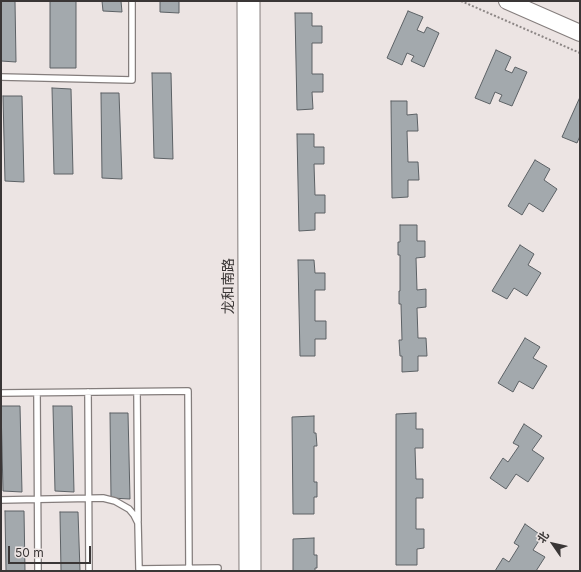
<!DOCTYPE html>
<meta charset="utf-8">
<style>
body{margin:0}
#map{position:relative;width:581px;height:572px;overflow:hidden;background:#ece4e3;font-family:Inter,"Noto Sans SC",sans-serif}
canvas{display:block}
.frame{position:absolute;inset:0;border:2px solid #3a3636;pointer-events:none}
.north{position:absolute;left:533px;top:524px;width:40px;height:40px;-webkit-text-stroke:3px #ece4e3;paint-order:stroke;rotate:304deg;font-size:11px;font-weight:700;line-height:16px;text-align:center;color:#3a3636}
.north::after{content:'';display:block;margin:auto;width:14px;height:18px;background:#3a3636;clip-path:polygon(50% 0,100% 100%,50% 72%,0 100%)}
.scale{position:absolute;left:8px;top:546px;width:83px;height:18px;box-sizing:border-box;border:2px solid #3a3636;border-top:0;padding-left:5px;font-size:12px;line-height:14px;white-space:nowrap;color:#3a3636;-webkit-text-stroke:3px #ece4e3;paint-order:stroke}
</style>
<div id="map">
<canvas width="581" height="572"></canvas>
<div class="frame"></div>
<div class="north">北</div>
<div class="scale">50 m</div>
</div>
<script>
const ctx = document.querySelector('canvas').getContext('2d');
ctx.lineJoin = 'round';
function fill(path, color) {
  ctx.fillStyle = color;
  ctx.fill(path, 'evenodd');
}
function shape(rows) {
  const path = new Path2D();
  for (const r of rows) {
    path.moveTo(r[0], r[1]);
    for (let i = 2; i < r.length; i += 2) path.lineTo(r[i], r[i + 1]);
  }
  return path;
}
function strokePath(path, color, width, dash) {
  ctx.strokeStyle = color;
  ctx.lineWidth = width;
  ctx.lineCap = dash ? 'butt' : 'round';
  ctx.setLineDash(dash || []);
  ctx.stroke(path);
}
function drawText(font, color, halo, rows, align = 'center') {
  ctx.font = font + ' Inter,"Noto Sans SC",sans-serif';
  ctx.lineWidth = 3.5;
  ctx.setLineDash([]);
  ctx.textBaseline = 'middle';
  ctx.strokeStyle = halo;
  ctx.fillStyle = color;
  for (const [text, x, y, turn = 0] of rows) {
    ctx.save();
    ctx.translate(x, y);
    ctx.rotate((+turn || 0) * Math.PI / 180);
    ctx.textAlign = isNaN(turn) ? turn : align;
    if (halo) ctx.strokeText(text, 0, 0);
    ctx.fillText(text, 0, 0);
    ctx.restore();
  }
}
const building = shape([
 [1,1,15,1,16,62,1,61,1,1],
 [50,1,76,1,76,68,50,68,50,1],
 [102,1,121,1,122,12,103,11,102,1],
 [160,1,179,1,179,13,160,12,160,1],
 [408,11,423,17,417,30,424,33,427,27,439,33,424,67,411,61,414,56,407,53,402,65,387,58,408,11],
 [295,13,312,13,312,26,322,26,322,43,312,43,312,74,323,74,323,92,312,92,313,109,297,110,295,13],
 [496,50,511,57,505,70,512,73,515,67,527,72,512,106,499,101,502,95,495,92,490,104,475,98,496,50],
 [152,73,171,73,173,159,154,158,152,73],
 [52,88,71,89,73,174,54,174,52,88],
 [101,93,119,93,122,179,102,178,101,93],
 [3,96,22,96,24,182,5,181,3,96],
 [580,97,580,136,577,143,562,137,580,97],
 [391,101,407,101,407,115,417,114,418,131,407,131,408,162,418,162,419,180,408,180,408,197,392,198,391,101],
 [297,134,314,134,314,147,324,147,324,164,314,164,315,195,325,195,325,213,315,213,315,230,299,231,297,134],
 [535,160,550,169,544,180,557,189,543,212,529,203,522,215,508,206,535,160],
 [400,225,417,225,417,241,425,241,425,257,416,258,417,290,426,289,426,307,417,308,418,338,426,338,427,356,418,356,418,371,402,372,402,356,400,356,399,340,402,340,401,304,399,304,399,291,400,291,400,255,398,255,398,242,400,242,400,225],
 [520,245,534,254,528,265,541,273,527,296,514,288,507,299,492,291,520,245],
 [298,260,314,260,315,273,325,273,325,290,315,290,315,321,326,321,326,339,315,339,315,356,300,356,298,260],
 [525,338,540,347,533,358,547,366,533,389,519,381,513,392,498,383,525,338],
 [1,406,20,406,22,492,3,491,1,406],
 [53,406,72,406,74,492,55,491,53,406],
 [110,413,128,413,130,499,111,498,110,413],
 [416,413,416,429,423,429,423,448,415,448,416,479,423,479,423,498,416,498,416,529,424,529,424,548,417,549,417,565,396,565,396,414,416,413],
 [314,416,314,433,316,433,317,446,314,446,314,482,317,482,317,497,314,497,314,514,293,514,292,417,314,416],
 [524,424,542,436,532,450,544,458,528,482,516,474,506,489,490,478,503,458,508,462,519,446,513,443,524,424],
 [5,511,24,511,25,571,6,571,5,511],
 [60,512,78,512,80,571,61,571,60,512],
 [525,524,542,536,533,550,545,557,536,571,495,571,503,558,509,562,519,546,514,543,525,524],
 [314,538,314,555,317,555,317,568,315,568,315,571,293,571,293,539,314,538]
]);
fill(building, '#a3a9ad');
strokePath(building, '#5c6165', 1);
const lane = shape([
 [1,77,132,80,132,1],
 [88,392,89,571],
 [137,392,138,521],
 [1,393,188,391,189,571],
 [37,393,38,571],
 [1,500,103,498,115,501,129,509,134,515,138,523,139,569,218,568]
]);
const street = shape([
 [243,1,245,571],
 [254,1,255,571]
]);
const secondary = shape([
 [507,1,580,33]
]);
strokePath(lane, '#847d7c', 8);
strokePath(street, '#847d7c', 13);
strokePath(secondary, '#847d7c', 18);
strokePath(shape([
 [461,1,580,53]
]), '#8c8685', 2, [2, 2]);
strokePath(lane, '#fff', 5.5);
strokePath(street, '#fff', 11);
strokePath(secondary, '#fff', 16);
drawText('14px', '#3a3636', '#ece4e3', [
 ["龙和南路",229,286,-90]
]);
</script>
